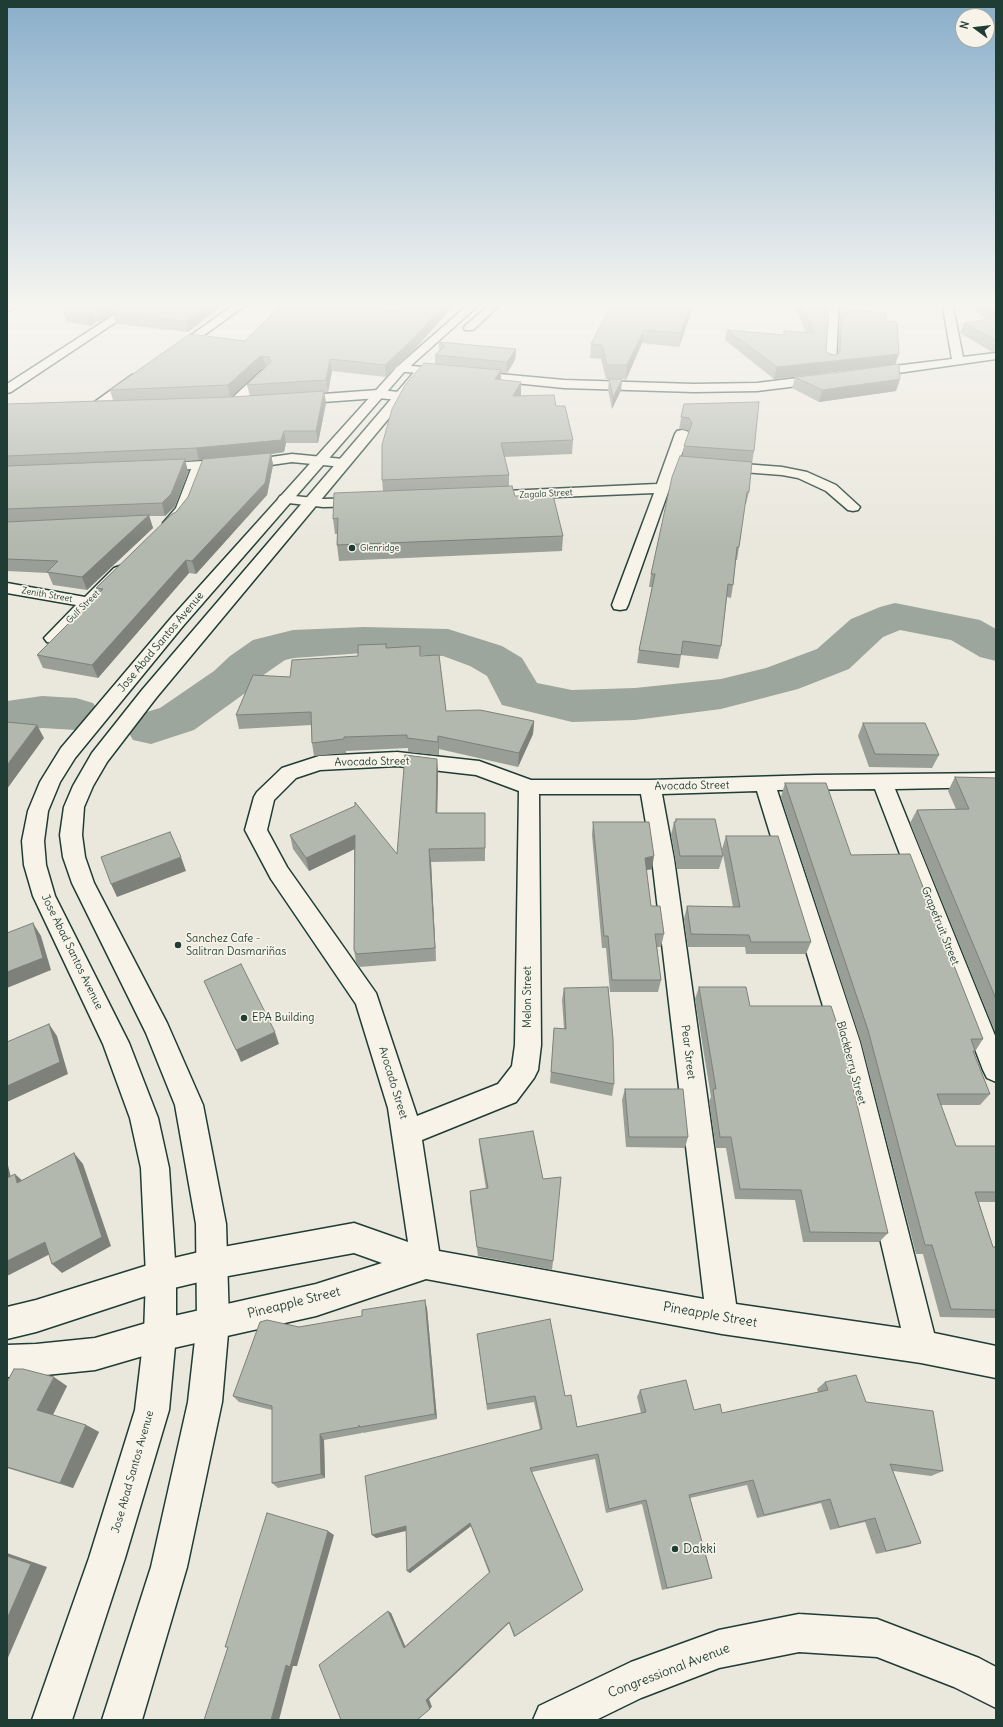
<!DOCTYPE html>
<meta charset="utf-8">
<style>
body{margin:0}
#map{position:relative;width:1003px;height:1727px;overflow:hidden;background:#eae8dd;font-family:Delius,sans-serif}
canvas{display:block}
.frame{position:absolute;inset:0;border:8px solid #1f3d34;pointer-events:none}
.north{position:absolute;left:955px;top:8px;width:40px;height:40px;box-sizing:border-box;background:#f7f3e8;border:1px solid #a1aaa0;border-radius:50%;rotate:285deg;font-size:11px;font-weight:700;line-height:16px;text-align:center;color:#1f3d34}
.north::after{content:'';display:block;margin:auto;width:14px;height:18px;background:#1f3d34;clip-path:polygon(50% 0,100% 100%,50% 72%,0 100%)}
</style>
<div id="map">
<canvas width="1003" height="1727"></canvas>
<div class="frame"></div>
<div class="north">N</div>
</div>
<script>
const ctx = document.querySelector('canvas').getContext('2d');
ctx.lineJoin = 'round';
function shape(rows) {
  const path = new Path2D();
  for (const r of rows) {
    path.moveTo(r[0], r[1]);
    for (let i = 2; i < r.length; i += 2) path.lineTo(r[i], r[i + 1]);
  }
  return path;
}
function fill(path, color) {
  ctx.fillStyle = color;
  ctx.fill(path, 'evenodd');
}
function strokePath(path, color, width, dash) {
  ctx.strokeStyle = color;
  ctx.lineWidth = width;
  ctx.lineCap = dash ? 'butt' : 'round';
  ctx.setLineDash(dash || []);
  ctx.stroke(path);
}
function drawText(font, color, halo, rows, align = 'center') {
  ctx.font = font + ' Delius,sans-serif';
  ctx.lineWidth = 3.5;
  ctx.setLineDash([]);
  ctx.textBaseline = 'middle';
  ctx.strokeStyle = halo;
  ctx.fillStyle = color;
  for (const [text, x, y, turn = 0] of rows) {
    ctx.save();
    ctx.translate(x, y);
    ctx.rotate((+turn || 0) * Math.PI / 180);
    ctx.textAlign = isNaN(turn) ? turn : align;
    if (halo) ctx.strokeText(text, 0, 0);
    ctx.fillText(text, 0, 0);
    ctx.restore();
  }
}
fill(shape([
 [895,603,980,620,996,629,996,661,980,657,951,640,900,630,883,637,849,669,798,689,721,709,635,720,572,722,502,705,487,676,470,666,443,656,364,653,294,658,285,660,262,676,248,691,194,730,151,744,133,740,126,728,133,716,160,708,214,671,230,656,253,640,293,630,364,627,448,629,502,646,522,658,537,683,572,690,635,688,721,679,766,668,817,649,851,619,880,607,895,603],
 [42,696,76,698,93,703,100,714,93,725,76,730,42,728,7,733,7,701,42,696]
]), '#9ca69c');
const minor = shape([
 [12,302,25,302,7,312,7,305,12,302],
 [134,302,146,302,11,392,7,393,7,384,134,302],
 [238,302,250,302,178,354,170,354,168,352,170,350,238,302],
 [482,302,501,302,502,304,497,307,483,304,482,302],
 [829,302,839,302,836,362,834,364,830,365,826,364,824,362,829,302],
 [942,302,952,302,963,357,996,353,996,359,870,377,866,376,864,373,866,370,870,369,952,359,942,302],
 [401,365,564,380,694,384,757,383,822,375,826,376,828,379,826,382,822,383,757,391,694,392,564,388,397,371,395,369,397,367,401,365],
 [266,369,270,370,272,373,270,376,238,406,230,406,228,403,230,400,262,370,266,369],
 [136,374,140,375,142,378,140,381,97,412,89,412,87,409,89,406,132,375,136,374],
 [378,390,399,392,403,393,405,396,403,399,399,400,378,398,296,404,292,403,290,400,292,397,296,396,378,390],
 [682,430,687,431,689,434,680,459,782,467,807,472,836,485,860,507,858,510,853,511,848,510,826,491,798,478,782,475,677,467,628,605,626,609,620,610,614,609,612,605,654,493,484,500,479,499,477,496,479,493,484,492,657,484,675,434,677,431,682,430],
 [292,454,343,459,348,460,350,463,348,466,343,467,292,462,271,465,205,469,188,512,175,526,170,527,165,526,163,523,176,508,191,469,156,471,151,470,149,467,151,464,271,457,292,454],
 [285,495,323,499,364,498,369,499,371,502,369,505,364,506,323,507,280,502,278,499,280,496,285,495],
 [120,566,126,568,128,571,126,574,59,642,53,643,47,642,44,638,76,605,7,593,7,583,85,597,114,568,120,566],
 [397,752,479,761,531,780,650,780,815,775,996,773,996,787,895,789,996,1038,996,1082,987,1078,983,1070,875,789,777,790,860,1042,934,1333,996,1346,996,1378,921,1363,722,1334,426,1279,316,1316,160,1351,95,1370,36,1376,7,1377,7,1345,36,1344,95,1338,160,1319,316,1284,382,1263,354,1253,212,1279,161,1291,36,1332,7,1339,7,1307,36,1300,161,1261,212,1249,354,1223,408,1242,388,1108,356,1004,271,879,245,830,254,797,257,792,282,768,319,756,397,752],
 [397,766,476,775,519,791,515,1045,512,1066,498,1084,417,1116,376,993,287,867,267,830,274,800,296,778,320,770,397,766],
 [757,791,834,1042,901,1328,736,1304,674,859,662,794,757,791],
 [539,794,641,794,652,859,704,1299,439,1251,422,1140,516,1102,534,1078,538,1070,541,1045,539,794]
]);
const major = shape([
 [471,302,482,302,405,371,183,626,75,758,60,782,48,811,44,841,46,865,55,896,129,1043,158,1118,169,1168,176,1276,176,1335,169,1410,125,1558,72,1720,32,1720,89,1558,135,1410,144,1335,146,1276,141,1168,130,1118,103,1044,33,896,24,865,22,841,28,811,40,782,61,748,171,618,397,367,471,302],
 [492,302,503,302,473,330,465,330,464,328,465,326,492,302],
 [420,369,424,370,426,373,424,376,156,698,107,762,93,786,84,807,82,835,85,857,94,883,167,1023,203,1105,226,1224,229,1322,222,1402,187,1567,142,1720,102,1720,151,1567,188,1402,197,1322,196,1224,175,1105,146,1033,72,883,63,857,60,835,64,807,73,786,92,753,142,690,416,370,420,369],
 [799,1614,877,1619,979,1658,996,1667,996,1708,954,1687,877,1657,799,1652,719,1668,641,1698,596,1720,533,1720,539,1706,631,1662,719,1630,799,1614]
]);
strokePath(minor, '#1f3d34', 3);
strokePath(major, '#1f3d34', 3);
fill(minor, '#f7f3e8');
fill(major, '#f7f3e8');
fill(shape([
 [22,302,227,302,188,332,116,324,113,314,100,322,96,322,91,326,67,322,63,312,66,308,23,305],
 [613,302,695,302,679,347,642,343,626,380,622,379,621,390,612,409,608,390,609,379,606,379,601,359,590,358,591,344],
 [793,302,829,302,826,352,833,355,838,354,840,319,842,309,886,321,896,364,900,379,896,391,819,402,792,388,795,377,833,373,873,367,774,379,725,340,727,330,783,335,806,333],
 [978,302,996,302,996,352,992,352,960,333,964,323,987,319,975,312],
 [398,312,447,313,414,350,386,377,332,371,328,392,324,392,326,403,318,443,286,443,284,452,271,454,273,465,267,495,196,574,189,573,98,678,43,668,37,655,98,594,96,588,176,512,188,497,203,460,185,461,188,472,175,506,165,516,149,516,153,528,87,590,53,585,48,573,7,571,7,404,113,400,110,390,245,341],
 [265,368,247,385,250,396,231,397,261,369],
 [439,342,516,349,515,360,507,373,501,373,501,380,521,396,556,406,573,440,572,454,504,457,509,475,509,486,515,496,563,536,562,551,339,561,337,545,337,534,335,534,333,519,383,491,382,480,435,364,435,355,439,351],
 [684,404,754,451,752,463,749,492,746,504,745,504,739,547,737,560,736,560,733,585,731,598,727,597,721,646,718,659,681,655,679,668,637,663,639,650,652,587,649,587,651,574,682,457,684,446,689,432,687,430,679,429],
 [386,648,421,656,446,711,534,721,533,734,518,767,439,749,439,755,408,752,408,748,346,751,346,753,314,756,312,743,311,725,239,729,236,715,358,656],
 [863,723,939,755,932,768,869,767,858,736],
 [438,772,437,813,485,813,485,861,431,862,436,961,359,967,356,962,354,950,354,849,309,871,293,849,290,835,397,854],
 [955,777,996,778,996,1034,910,823,917,810,956,809,948,791],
 [785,783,851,855,983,1039,974,1053,990,1094,980,1105,941,1105,956,1146,996,1146,996,1202,979,1202,993,1247,996,1247,996,1318,940,1317,923,1254,916,1254,861,1042,781,797],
 [676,819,723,856,719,869,677,869,671,835,674,822,675,822],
 [593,822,652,869,646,870,651,906,664,934,661,947,657,947,661,980,658,992,610,992,606,948,602,948,592,835],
 [726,836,811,942,806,954,746,954,745,947,688,947,684,919,687,906,733,907,722,849],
 [699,987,750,1006,888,1233,879,1242,803,1242,795,1200,735,1199,726,1148,716,1148,709,1101,711,1097,695,999],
 [564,988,614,1084,612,1096,550,1083,554,1028,564,1029,562,1000],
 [625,1089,688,1137,685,1148,626,1147,622,1100],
 [479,1139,553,1261,552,1270,478,1256,470,1201,470,1191,486,1189,480,1150],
 [427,1308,437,1419,363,1433,362,1432,362,1433,324,1440,325,1478,278,1488,272,1483,272,1410,239,1402,233,1396,299,1327],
 [477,1334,565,1396,577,1427,641,1413,637,1397,640,1390,694,1410,722,1413,818,1392,817,1389,825,1382,866,1402,943,1471,931,1476,893,1471,921,1543,909,1547,876,1554,865,1522,830,1530,821,1503,757,1518,747,1485,690,1498,712,1578,706,1580,662,1590,642,1504,606,1513,595,1459,532,1472,583,1590,514,1637,509,1623,429,1699,432,1707,388,1611,391,1613,405,1646,489,1573,471,1526,410,1573,407,1571,406,1531,376,1538,540,1429,534,1402,487,1410],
 [7,1382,67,1386,53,1415,86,1425,99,1432,73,1488,7,1468]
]), '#999e96');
fill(shape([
 [112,302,131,302,100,322,96,312],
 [211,302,227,302,188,332,186,321],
 [446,302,460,302,447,313,414,350,386,377,385,365],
 [692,302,695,302,679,347,681,333],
 [992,309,996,309,996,319,988,320],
 [93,311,96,322,91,326,87,315],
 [644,330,642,343,626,380,627,365],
 [516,349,515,360,507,373,507,362],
 [899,354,895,365,774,379,777,367],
 [263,356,266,368,261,369,230,398,228,385,259,357],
 [330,359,332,371,328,392,326,380],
 [501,370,501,384,495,379],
 [622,379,621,390,612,409,613,398],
 [900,379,896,391,819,402,822,390],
 [521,382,521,396,513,396],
 [324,391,326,403,318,443,316,431],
 [284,431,286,443,284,452,271,454,273,465,267,495,196,574,192,561,271,454,199,460,196,448],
 [185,459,188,472,175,506,165,516,162,503],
 [149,515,153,528,87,590,82,577],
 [186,560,189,573,98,678,92,665],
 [534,721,533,734,518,767,519,753],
 [37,725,44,738,7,789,7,765],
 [438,736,439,749,439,755,438,742],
 [437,759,438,772,437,826,436,813],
 [355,835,357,848,309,871,306,858],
 [429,849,431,862,436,961,435,948],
 [654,856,652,869,642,871,645,858],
 [181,857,186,871,117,897,111,884],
 [33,923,41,936,51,970,7,988,7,972],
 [49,1024,57,1036,68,1074,7,1102,7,1086],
 [275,1032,279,1044,241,1062,236,1050],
 [74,1153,83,1164,111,1246,62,1273,52,1264],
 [7,1161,14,1190,7,1183],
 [15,1174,26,1184,17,1183],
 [45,1242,56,1251,7,1276,7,1261],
 [425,1300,427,1308,437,1419,435,1414],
 [54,1377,67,1386,51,1418,37,1410],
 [86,1425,99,1432,73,1488,60,1483],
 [320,1434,324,1440,325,1478,321,1474],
 [470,1523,471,1526,410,1573,407,1571],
 [406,1526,409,1530,376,1538,372,1535],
 [328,1531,334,1535,297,1666,293,1666,279,1720,271,1720,286,1665],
 [7,1553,47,1567,7,1660],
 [583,1590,581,1592,514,1637,515,1636],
 [388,1611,391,1613,406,1648,404,1648],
 [509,1622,509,1623,429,1699,432,1707,417,1720,426,1700]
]), '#7d817a');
const building = shape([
 [70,302,112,302,96,312,93,311,87,315,63,312,70,302],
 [130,302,211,302,186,321,112,313,130,302],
 [284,302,341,302,398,312,407,302,446,302,413,339,385,365,330,359,326,380,247,385,271,362,269,357,263,356,259,357,228,385,110,390,190,334,245,341,284,302],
 [613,302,692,302,681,333,644,330,627,365,607,365,602,345,591,344,613,302],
 [800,302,829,302,826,352,833,355,838,354,840,351,842,309,886,313,886,321,897,322,899,354,777,367,727,330,784,335,784,331,814,333,800,302],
 [979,302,996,302,996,309,992,309,979,302],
 [996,318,996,341,964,323,996,318],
 [439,342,516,349,507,362,435,355,445,346,439,342],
 [424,363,501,370,495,379,521,382,513,396,554,395,556,406,565,406,573,440,501,443,509,475,382,480,382,445,392,409,405,385,424,363],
 [899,364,900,379,822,390,795,377,833,373,899,364],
 [609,379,622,379,613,398,609,379],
 [324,391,316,431,284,431,281,440,196,448,7,456,7,404,232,397,324,391],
 [759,402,754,451,684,446,692,423,689,418,681,417,684,404,759,402],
 [271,453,265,483,192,561,186,560,92,665,37,655,103,589,96,588,172,514,176,512,188,497,203,459,271,453],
 [680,456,752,462,749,492,747,492,739,547,737,547,733,585,728,584,721,646,683,641,681,655,639,650,655,574,651,574,672,477,680,456],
 [185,459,171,494,162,503,7,509,7,466,185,459],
 [512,486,515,496,553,495,563,536,337,545,338,518,333,519,334,493,512,486],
 [149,515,82,577,47,572,58,561,7,559,7,522,149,515],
 [386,644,386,648,420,646,420,656,439,655,446,711,480,710,534,721,519,753,438,736,438,742,407,738,407,735,344,737,344,739,312,743,311,712,236,715,253,675,290,677,292,660,358,656,358,645,386,644],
 [7,722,37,725,7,765,7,722],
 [863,723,925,723,939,755,875,754,863,723],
 [405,755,437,759,436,813,485,813,485,848,429,849,435,948,357,954,354,950,355,835,306,858,290,835,355,806,355,802,397,854,405,755],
 [955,777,996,778,996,999,917,810,969,809,955,777],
 [785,783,826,783,851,855,910,854,983,1039,971,1039,975,1051,973,1051,990,1094,937,1094,956,1146,996,1146,996,1192,975,1192,993,1247,996,1247,996,1310,951,1309,932,1245,925,1245,868,1030,785,783],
 [676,819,715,819,723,856,680,856,674,822,676,822,676,819],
 [593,822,649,822,654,856,645,858,651,906,660,906,664,934,655,934,661,980,612,980,608,936,604,936,593,822],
 [170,832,181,857,111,884,101,857,170,832],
 [726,836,778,836,811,942,751,942,749,935,691,934,687,906,740,907,726,836],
 [33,923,43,958,7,972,7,933,33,923],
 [241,964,275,1032,236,1050,204,981,241,964],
 [608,987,613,1039,614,1084,551,1072,554,1028,566,1029,564,988,608,987],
 [699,987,746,987,750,1006,831,1006,839,1030,888,1233,810,1232,801,1190,740,1189,731,1137,720,1137,713,1089,716,1089,699,987],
 [49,1024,60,1062,7,1086,7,1042,49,1024],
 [625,1089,683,1089,688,1137,629,1137,625,1089],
 [533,1131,543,1179,561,1177,553,1261,477,1247,470,1191,488,1188,479,1139,533,1131],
 [74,1153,102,1237,52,1264,45,1242,7,1261,7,1178,15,1174,17,1183,74,1153],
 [425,1300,435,1414,360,1427,359,1425,359,1427,320,1434,321,1474,272,1483,272,1406,233,1396,260,1322,267,1320,299,1327,362,1316,362,1310,425,1300],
 [550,1319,565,1396,571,1395,577,1427,646,1412,640,1390,686,1380,694,1410,720,1404,722,1413,828,1390,825,1382,856,1375,866,1402,933,1411,943,1471,890,1464,921,1543,886,1551,875,1518,839,1527,830,1499,764,1515,753,1480,689,1495,712,1578,667,1588,646,1500,609,1509,598,1454,530,1468,583,1590,515,1636,509,1622,426,1700,430,1709,417,1720,341,1720,319,1665,388,1611,404,1648,490,1572,470,1523,407,1571,406,1526,372,1535,365,1476,542,1429,535,1396,487,1404,477,1334,550,1319],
 [14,1369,23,1369,54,1377,37,1410,86,1425,60,1483,7,1467,7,1382,14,1369],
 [267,1513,328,1531,290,1667,286,1665,271,1720,204,1720,228,1647,225,1647,267,1513],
 [7,1556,31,1564,7,1619,7,1556]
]);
fill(building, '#b2b8ae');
strokePath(building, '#7d817a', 1);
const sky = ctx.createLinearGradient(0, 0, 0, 544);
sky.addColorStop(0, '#89aeca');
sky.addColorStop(0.56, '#f6f5f0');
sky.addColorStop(1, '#f6f5f000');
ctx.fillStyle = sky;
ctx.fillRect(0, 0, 1003, 544);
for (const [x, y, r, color] of [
 [352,548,4,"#1f3d34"],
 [178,945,4,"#1f3d34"],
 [244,1018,4,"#1f3d34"],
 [675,1549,4,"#1f3d34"]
]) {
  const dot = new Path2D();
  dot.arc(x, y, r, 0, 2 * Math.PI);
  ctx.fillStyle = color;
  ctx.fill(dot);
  strokePath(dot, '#f7f3e8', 1.5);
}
drawText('9px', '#1f3d34', '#f7f3e8', [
 ["Zagala Street",546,494,-3],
 ["Zenith Street",47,595,10],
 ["Gulf Street",83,607,-45]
]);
drawText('9px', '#1f3d34', '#f7f3e8', [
 ["Glenridge",360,548]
], 'left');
drawText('11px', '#1f3d34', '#f7f3e8', [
 ["Jose Abad Santos Avenue",161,642,-50],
 ["Avocado Street",372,762,-1],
 ["Avocado Street",692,786,-1],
 ["Grapefruit Street",940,926,68],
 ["Jose Abad Santos Avenue",72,952,64],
 ["Melon Street",528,997,-90],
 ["Pear Street",688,1052,83],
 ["Blackberry Street",851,1063,75],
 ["Avocado Street",393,1083,73],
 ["Jose Abad Santos Avenue",133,1472,-74]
]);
drawText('11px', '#1f3d34', '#f7f3e8', [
 ["Sanchez Cafe -",186,939],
 ["Salitran Dasmariñas",186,952],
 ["EPA Building",252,1018]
], 'left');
drawText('13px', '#1f3d34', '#f7f3e8', [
 ["Pineapple Street",294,1303,-14],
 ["Pineapple Street",710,1315,10],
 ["Congressional Avenue",669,1671,-21]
]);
drawText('13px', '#1f3d34', '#f7f3e8', [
 ["Dakki",683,1549]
], 'left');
</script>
